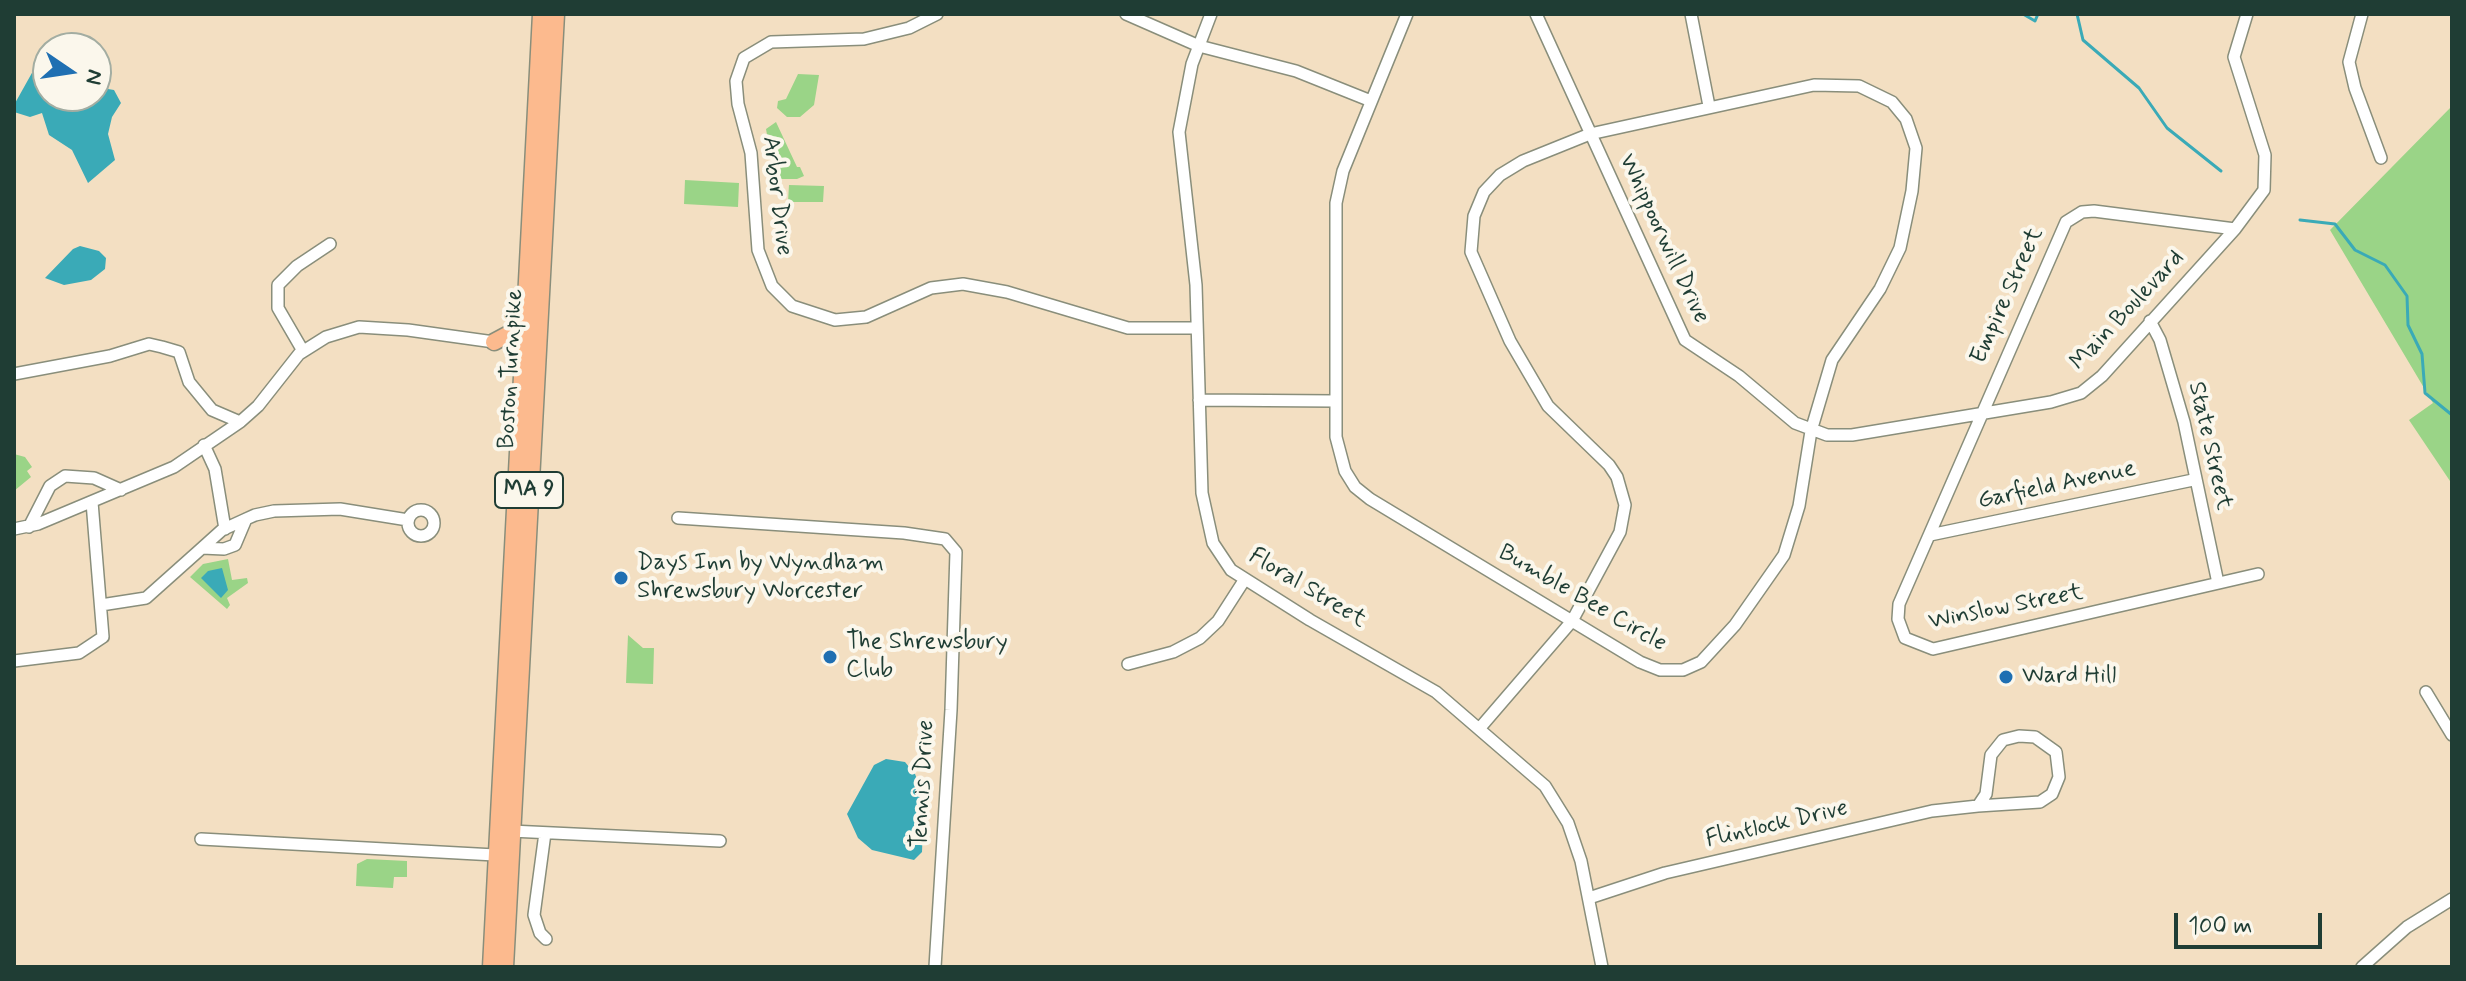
<!DOCTYPE html>
<style>
body{margin:0}
#map{position:relative;width:2466px;height:981px;overflow:hidden;background:#f3dfc2;font-family:Mynerve,sans-serif}
canvas{display:block}
.frame{position:absolute;inset:0;border:16px solid #1f3d34;pointer-events:none}
.north{position:absolute;left:32px;top:32px;width:80px;height:80px;box-sizing:border-box;background:#fbf7ec;border:2px solid #a3ada2;border-radius:50%;rotate:103deg;font-size:22px;font-weight:700;line-height:32px;text-align:center;color:#1f3d34}
.north::after{content:'';display:block;margin:auto;width:28px;height:36px;background:#1f6fb2;clip-path:polygon(50% 0,100% 100%,50% 72%,0 100%)}
.scale{position:absolute;left:2174px;top:913px;width:148px;height:36px;box-sizing:border-box;border:4px solid #1f3d34;border-top:0;padding-left:10px;font-size:24px;line-height:28px;white-space:nowrap;color:#1f3d34;-webkit-text-stroke:6px #fbf7ec;paint-order:stroke}
</style>
<div id="map">
<canvas width="2466" height="981"></canvas>
<div class="frame"></div>
<div class="north">N</div>
<div class="scale">100 m</div>
</div>
<script>
const ctx = document.querySelector('canvas').getContext('2d');
ctx.lineJoin = 'round';
function fill(path, color) {
  ctx.fillStyle = color;
  ctx.fill(path, 'evenodd');
}
function shape(rows) {
  const path = new Path2D();
  for (const r of rows) {
    if (r.length === 3) {
      path.moveTo(r[0] + r[2], r[1]);
      path.arc(r[0], r[1], r[2], 0, 2 * Math.PI);
      continue;
    }
    path.moveTo(r[0], r[1]);
    for (let i = 2; i < r.length; i += 2) path.lineTo(r[i], r[i + 1]);
  }
  return path;
}
function strokePath(path, color, width, dash) {
  ctx.strokeStyle = color;
  ctx.lineWidth = width;
  ctx.lineCap = dash ? 'butt' : 'round';
  ctx.setLineDash(dash || []);
  ctx.stroke(path);
}
function drawText(font, color, halo, rows, align = 'center') {
  ctx.font = font + ' Mynerve,sans-serif';
  ctx.lineWidth = 8;
  ctx.setLineDash([]);
  ctx.textBaseline = 'middle';
  ctx.strokeStyle = halo;
  ctx.fillStyle = color;
  for (const [text, x, y, turn = 0] of rows) {
    ctx.save();
    ctx.translate(x, y);
    ctx.rotate((+turn || 0) * Math.PI / 180);
    ctx.textAlign = isNaN(turn) ? turn : align;
    if (halo) ctx.strokeText(text, 0, 0);
    ctx.fillText(text, 0, 0);
    ctx.restore();
  }
}
fill(shape([
 [798,74,819,75,814,105,800,117,787,117,777,108,778,101,786,99],
 [2452,106,2452,484,2409,420,2433,403,2330,230],
 [776,122,797,167,800,167,804,176,797,179,775,179,766,129],
 [685,180,739,183,738,207,684,204],
 [789,185,824,186,823,202,788,202],
 [14,454,25,457,32,467,27,471,31,477,14,491],
 [228,559,232,580,247,578,248,583,227,598,230,605,227,609,190,577,203,564],
 [628,635,643,648,654,648,653,684,626,683],
 [367,859,407,861,407,877,394,877,393,888,356,886,357,864]
]), '#9ad487');
fill(shape([
 [47,46,48,96,80,105,88,96,96,96,96,87,114,90,121,103,112,117,108,134,115,160,88,183,72,150,49,135,42,113,30,117,14,112,14,105],
 [80,246,99,251,106,258,105,269,91,280,64,285,45,278,73,249],
 [222,568,228,590,221,598,201,578,208,571],
 [886,759,905,762,915,774,924,797,922,852,914,860,872,850,858,838,847,814,874,765]
]), '#3aaab7');
strokePath(shape([
 [2023,14,2035,21,2038,14],
 [2077,14,2083,40,2139,88,2167,128,2221,171],
 [2300,220,2335,224,2355,250,2385,265,2407,296,2408,325,2422,354,2425,393,2452,415]
]), '#3aaab7', 3);
const minor = shape([
 [937,14,909,28,864,39,771,42,744,58,736,81,738,104,751,153,758,250,772,286,792,306,835,320,866,317,931,288,963,284,1007,292,1128,328,1197,328],
 [1126,14,1199,46,1296,71,1371,101],
 [1211,14,1192,64,1179,132,1196,285,1202,493,1213,543,1231,570,1310,620,1436,692,1545,786,1568,823,1581,861,1602,967],
 [1407,14,1343,171,1336,203,1336,437,1345,471,1355,487,1370,499,1572,621,1640,662,1660,670,1683,670,1701,662,1735,625,1784,555,1799,506,1811,431,1832,360,1880,289,1900,248,1912,191,1916,148,1906,119,1892,102,1859,86,1814,85,1590,134,1523,161,1500,175,1484,192,1474,216,1471,252,1510,341,1548,406,1609,465,1617,477,1625,505,1620,532,1572,621,1479,729],
 [1536,14,1685,340,1739,376,1795,423,1827,435,1852,435,2051,402,2081,393,2102,376,2235,229,2264,190,2265,155,2234,57,2247,14],
 [1691,14,1709,106],
 [2362,14,2349,62,2355,88,2381,158],
 [2235,229,2094,211,2082,212,2066,222,1899,604,1898,619,1905,638,1933,649,2258,574],
 [2150,321,2160,340,2184,422,2218,583],
 [303,351,278,308,278,285,297,266,330,244],
 [14,374,110,356,149,344,162,347,179,352,189,382,212,410,240,422],
 [1199,400,1335,401],
 [204,445,215,469,225,529],
 [421,523,13],
 [678,518,904,533,945,539,956,552,951,710,935,967],
 [246,519,235,545,224,549,202,548,222,530,246,519,255,515,274,511,340,509,408,520],
 [29,527,50,486,65,476,94,478,121,490],
 [14,529,38,524,174,467,240,422,258,406,299,354,326,337,359,327,408,330,494,342],
 [1930,535,2193,480],
 [101,605,146,598,202,548],
 [14,661,79,653,103,637,92,502],
 [1128,664,1173,652,1200,638,1218,621,1245,579],
 [2426,692,2452,735],
 [511,831,720,841],
 [545,833,534,915,540,933,546,939],
 [201,839,495,855],
 [1589,898,1665,873,1932,811,1978,806,1986,794,1991,755,2003,740,2019,736,2035,737,2056,752,2059,777,2052,794,2040,802,1978,806],
 [2362,967,2407,927,2452,899]
]);
const highway = shape([
 [494,342,524,326],
 [491,967,541,14],
 [505,967,556,14]
]);
strokePath(minor, '#898e7b', 14);
strokePath(highway, '#898e7b', 19);
strokePath(minor, '#fff', 11);
strokePath(highway, '#fcba8e', 16);
for (const [x, y, r, color] of [
 [621,578,8,"#1f6fb2"],
 [830,657,8,"#1f6fb2"],
 [2006,677,8,"#1f6fb2"]
]) {
  const dot = new Path2D();
  dot.arc(x, y, r, 0, 2 * Math.PI);
  ctx.fillStyle = color;
  ctx.fill(dot);
  strokePath(dot, '#fbf7ec', 3);
}
for (const [x, y, w] of [
 [529,490,68]
]) {
  const box = new Path2D();
  box.roundRect(x - w / 2, y - 18, w, 36, 6);
  ctx.fillStyle = '#fbf7ec';
  ctx.fill(box);
  strokePath(box, '#1f3d34', 2);
}
drawText('bold 22px', '#1f3d34', null, [
 ["MA 9",529,490]
]);
drawText('24px', '#1f3d34', '#fbf7ec', [
 ["Arbor Drive",776,196,83],
 ["Whippoorwill Drive",1663,239,65],
 ["Empire Street",2008,296,-66],
 ["Main Boulevard",2128,311,-47],
 ["Boston Turnpike",512,369,-87],
 ["State Street",2209,446,77],
 ["Garfield Avenue",2057,486,-12],
 ["Floral Street",1307,589,31],
 ["Bumble Bee Circle",1582,599,30],
 ["Winslow Street",2006,608,-11],
 ["Tennis Drive",924,784,-87],
 ["Flintlock Drive",1777,825,-13]
]);
drawText('24px', '#1f3d34', '#fbf7ec', [
 ["Days Inn by Wyndham",637,564],
 ["Shrewsbury Worcester",637,592],
 ["The Shrewsbury",846,643],
 ["Club",846,671],
 ["Ward Hill",2022,677]
], 'left');
</script>
